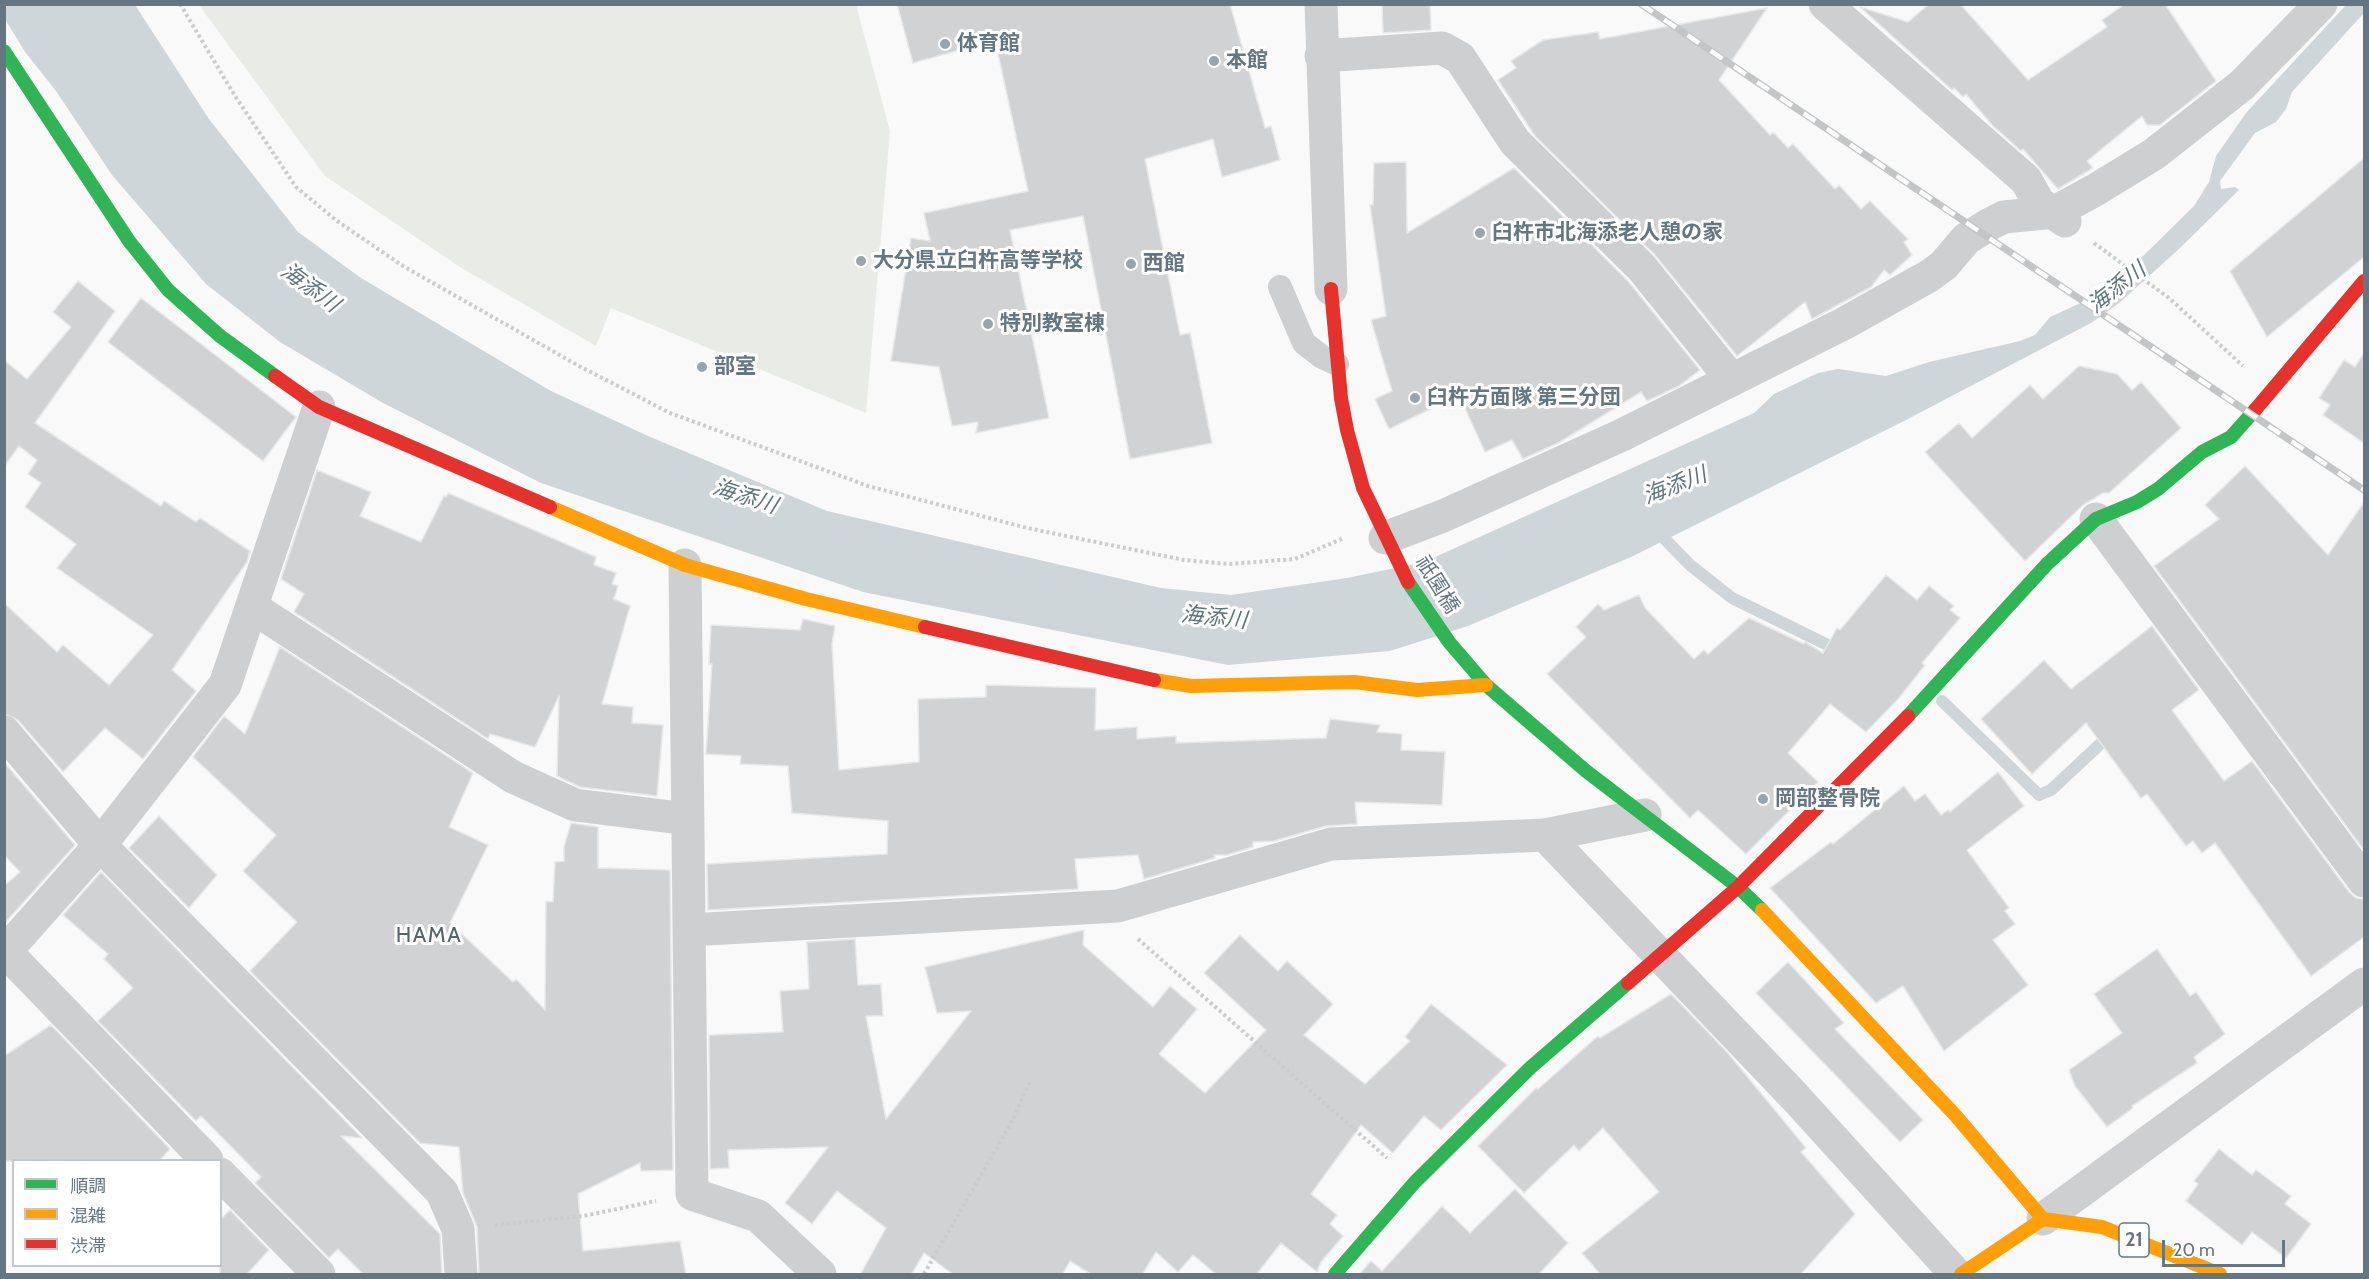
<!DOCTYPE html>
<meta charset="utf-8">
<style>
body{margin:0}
#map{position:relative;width:2369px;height:1279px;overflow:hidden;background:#f9f9f9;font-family:Cabin,"Noto Sans JP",sans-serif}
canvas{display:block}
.frame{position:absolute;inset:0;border:6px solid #657683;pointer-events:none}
.legend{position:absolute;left:12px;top:1159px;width:210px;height:108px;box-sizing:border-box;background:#fff;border:2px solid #c1c8cd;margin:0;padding:8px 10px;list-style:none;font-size:18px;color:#657683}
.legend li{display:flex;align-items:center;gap:12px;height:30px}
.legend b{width:30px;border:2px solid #c1c8cd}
.scale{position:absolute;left:2162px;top:1240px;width:123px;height:27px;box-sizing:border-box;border:3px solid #657683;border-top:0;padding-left:8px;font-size:18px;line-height:21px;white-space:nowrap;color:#657683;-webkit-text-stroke:4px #fff;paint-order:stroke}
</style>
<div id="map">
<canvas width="2369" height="1279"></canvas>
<div class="frame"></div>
<ul class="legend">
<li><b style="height:8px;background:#30b455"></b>順調</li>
<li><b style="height:8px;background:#ff9f0a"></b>混雑</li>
<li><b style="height:8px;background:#e5322d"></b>渋滞</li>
</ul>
<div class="scale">20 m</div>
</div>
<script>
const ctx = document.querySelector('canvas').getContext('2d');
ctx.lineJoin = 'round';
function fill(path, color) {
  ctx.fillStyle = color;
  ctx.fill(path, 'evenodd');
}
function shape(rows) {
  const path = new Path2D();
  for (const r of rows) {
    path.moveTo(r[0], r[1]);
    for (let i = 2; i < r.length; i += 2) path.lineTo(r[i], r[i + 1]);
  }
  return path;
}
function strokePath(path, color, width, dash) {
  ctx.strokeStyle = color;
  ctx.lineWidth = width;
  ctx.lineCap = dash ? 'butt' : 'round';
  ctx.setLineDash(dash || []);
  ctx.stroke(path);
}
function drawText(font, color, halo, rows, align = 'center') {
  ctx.font = font + ' Cabin,"Noto Sans JP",sans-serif';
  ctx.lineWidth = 6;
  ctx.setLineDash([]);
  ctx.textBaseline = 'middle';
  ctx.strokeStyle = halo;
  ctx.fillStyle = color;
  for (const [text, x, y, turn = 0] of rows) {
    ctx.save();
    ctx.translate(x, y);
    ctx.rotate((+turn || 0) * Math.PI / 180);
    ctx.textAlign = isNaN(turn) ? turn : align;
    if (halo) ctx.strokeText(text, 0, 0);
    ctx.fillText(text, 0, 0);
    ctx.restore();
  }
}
fill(shape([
 [199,5,856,5,890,131,866,413,611,308,596,346,460,267,325,176]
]), '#e8ebe6');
fill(shape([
 [5,5,135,5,209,119,298,232,361,278,551,391,648,436,827,511,1161,588,1231,595,1347,578,1424,562,1754,413,1774,394,1818,373,1838,369,1886,376,1929,362,2020,341,2035,335,2050,317,2098,295,2140,259,2194,206,2209,182,2216,156,2246,113,2346,5,2364,5,2364,13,2292,92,2286,109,2276,122,2255,133,2220,181,2221,189,2235,187,2239,190,2180,248,2118,304,2091,323,1904,421,1631,557,1468,626,1390,651,1228,665,863,592,541,483,383,403,280,342,206,284,112,175,56,91,25,52,5,19]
]), '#ced6d9');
strokePath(shape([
 [1656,530,1690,565,1732,598,1840,651],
 [1942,701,2039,795,2051,790,2112,733]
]), '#ced6d9', 12);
const building = shape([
 [897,4,1230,4,1265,128,1271,126,1280,160,1222,177,1213,139,1145,159,1180,335,1190,333,1212,443,1130,459,1083,216,1010,230,1049,418,976,433,978,422,952,426,939,367,891,361,911,238,930,241,924,213,1028,191,995,40,913,63,897,4],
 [1382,4,1430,4,1431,30,1383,33,1382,4],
 [1929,4,1960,4,2028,80,2107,27,2102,20,2125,4,2165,4,2216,81,2160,125,2147,125,2142,116,2087,161,2093,168,2058,189,2023,149,2021,151,1992,125,1966,94,1963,97,1954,88,1952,90,1860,7,1908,22,1929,4],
 [1767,8,1719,80,1770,135,1773,132,1788,148,1793,144,1835,189,1839,185,1861,209,1870,201,1908,239,1904,242,1912,255,1890,275,1884,270,1871,287,1812,319,1805,302,1737,356,1655,255,1535,136,1498,80,1516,68,1511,61,1543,40,1598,32,1600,39,1767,8],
 [2364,158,2364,257,2267,337,2230,271,2364,158],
 [1406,162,1407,233,1514,168,1628,281,1700,370,1679,386,1647,401,1641,392,1560,442,1523,459,1512,440,1485,452,1459,395,1389,429,1375,399,1392,391,1371,320,1386,316,1370,205,1373,205,1374,163,1406,162],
 [78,281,115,311,35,423,161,506,164,501,196,522,200,518,250,551,247,562,172,670,196,691,143,759,105,728,63,772,18,720,4,714,4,603,57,652,63,645,109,685,153,635,57,568,76,544,25,507,41,483,28,474,37,460,19,446,4,467,4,360,27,379,71,327,53,312,78,281],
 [141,298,296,417,263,461,108,342,141,298],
 [2364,353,2364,443,2323,415,2330,405,2319,398,2344,360,2355,367,2364,353],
 [2079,366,2117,374,2132,390,2141,382,2181,428,2109,493,2103,493,2083,505,2025,561,1925,452,1959,423,1972,438,2030,385,2043,399,2079,366],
 [2245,466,2328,555,2364,502,2364,850,2154,566,2219,519,2205,505,2245,466],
 [317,470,371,492,360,516,421,542,444,496,446,497,448,493,596,557,594,565,616,573,612,584,618,586,614,599,630,606,602,704,633,707,632,723,663,725,657,796,580,787,557,776,559,696,535,747,490,734,488,739,294,612,304,594,281,579,317,470],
 [1886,575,1917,600,1929,586,1954,606,1950,610,1960,618,1922,663,1925,665,1899,698,1866,732,1830,704,1788,753,1818,782,1746,854,1698,810,1690,818,1547,674,1586,637,1576,627,1598,604,1604,610,1639,595,1645,608,1694,659,1704,650,1708,654,1749,618,1804,644,1805,642,1823,653,1837,628,1840,630,1886,575],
 [803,619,835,626,832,644,839,770,919,762,918,699,986,697,986,685,1096,688,1095,730,1137,727,1137,739,1176,736,1176,743,1326,738,1330,719,1380,725,1377,732,1402,734,1401,750,1445,752,1442,805,1355,802,1357,824,1326,826,1274,841,1253,842,1253,847,1227,855,1214,855,1215,858,1144,879,1138,855,1075,859,1078,889,708,910,707,864,887,854,888,821,792,813,788,766,740,764,741,756,706,754,712,664,709,664,711,625,800,630,803,619],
 [2152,626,2199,690,2172,710,2224,781,2252,761,2349,892,2356,898,2364,899,2364,937,2311,976,2215,843,2202,853,2193,841,2186,846,2147,794,2141,798,2086,723,2032,774,1981,719,2044,660,2071,689,2152,626],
 [280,647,473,773,449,827,488,845,450,923,513,982,516,979,545,1010,546,901,553,902,555,862,564,861,564,847,571,823,598,827,598,868,670,870,673,1170,641,1171,640,1163,578,1194,583,1251,680,1241,686,1275,479,1275,477,1227,463,1193,459,1147,420,1143,250,971,297,922,243,871,276,835,193,757,224,716,245,734,280,647],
 [4,762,75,845,4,924,4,886,20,872,4,855,4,762],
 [1998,772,2024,806,1967,850,2009,908,2005,911,2015,924,1993,940,2028,985,1944,1051,1903,986,1876,1003,1770,888,1831,842,1833,844,1904,786,1915,801,1925,794,1941,815,1948,810,1950,812,1998,772],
 [159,816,217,875,189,908,129,848,159,816],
 [101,872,362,1138,341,1136,440,1234,442,1275,364,1275,338,1249,329,1258,255,1183,261,1177,201,1116,196,1121,98,1021,133,988,104,959,108,954,63,915,101,872],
 [1084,930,1083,945,1153,1007,1170,986,1197,1009,1159,1054,1205,1093,1266,1030,1204,973,1240,935,1278,971,1287,961,1333,1004,1304,1035,1365,1084,1410,1041,1405,1037,1431,1004,1507,1065,1441,1130,1424,1116,1393,1153,1361,1125,1311,1194,1337,1215,1330,1224,1343,1236,1321,1262,1317,1272,1281,1243,1256,1275,1217,1275,1193,1255,1178,1272,1156,1252,1142,1275,1092,1275,1070,1261,1062,1275,954,1275,924,1253,911,1275,860,1275,886,1228,837,1191,812,1224,785,1203,828,1147,728,1150,729,1168,710,1169,709,1035,783,1032,780,991,809,989,807,942,855,939,858,985,881,984,883,1016,866,1016,886,1119,971,1011,937,1013,925,967,1084,930],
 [2157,949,2190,996,2196,992,2225,1034,2194,1057,2197,1063,2132,1106,2133,1108,2107,1127,2075,1086,2069,1070,2122,1033,2094,994,2157,949],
 [1788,962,1844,1023,1835,1029,1923,1120,1900,1142,1756,993,1788,962],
 [1671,994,1727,1052,1806,1148,1801,1152,1855,1214,1800,1275,1601,1275,1582,1253,1659,1192,1603,1128,1579,1151,1574,1145,1524,1193,1478,1146,1536,1088,1538,1089,1598,1036,1600,1038,1671,994],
 [51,1025,170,1149,159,1161,4,1161,4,1056,51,1025],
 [2219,1149,2252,1175,2256,1170,2291,1196,2285,1204,2311,1224,2286,1258,2252,1232,2242,1245,2186,1201,2198,1184,2194,1181,2219,1149],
 [1515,1189,1568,1243,1538,1275,1359,1275,1371,1261,1382,1271,1442,1206,1470,1233,1515,1189],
 [230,1210,269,1250,246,1275,220,1275,220,1220,230,1210]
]);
fill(building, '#d0d2d3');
strokePath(building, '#e8e8e8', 1.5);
strokePath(shape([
 [180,4,235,96,296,187,337,221,403,266,579,366,670,413,868,486,1027,528,1184,560,1229,564,1295,559,1344,538],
 [2094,243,2169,298,2243,366],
 [1138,939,1387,1158],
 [495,1225,583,1216,656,1201],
 [924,1274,1010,1125,1031,1080]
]), '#cbcccd', 4, [3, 3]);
strokePath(shape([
 [1280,287,1304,343,1322,357,1337,364]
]), '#cecfd0', 24);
strokePath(shape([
 [1321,4,1331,289],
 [1825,4,2026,180,2039,203,2065,221],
 [1321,56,1442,48,1460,58,1515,142,1642,268,1732,380],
 [2096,519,2364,881],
 [1385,538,1443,516,1622,435,1845,323,1929,276,1944,265,1966,239,1990,224,2004,217,2055,212,2097,189,2154,154,2242,85,2321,4],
 [685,565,692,1194,758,1216,820,1274],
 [252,607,513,777,575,805,688,819],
 [4,732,100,845,442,1192,458,1229,461,1274],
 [1545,835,1795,1097,1956,1274],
 [689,930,1118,906,1331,844,1545,835,1645,815],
 [6,952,207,1160],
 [4,953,100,845,225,685,319,407],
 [220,1174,319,1274],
 [2043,1219,2364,984]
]), '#cecfd0', 33);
strokePath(shape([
 [4,51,129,241,168,290,220,336,275,376],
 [1408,582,1449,642,1486,685,1586,771,1738,887,1762,910],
 [1908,716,2047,564,2096,519,2137,502,2158,489,2202,452,2231,437,2255,410],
 [1335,1274,1415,1182,1530,1068,1628,983]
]), '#30b455', 14);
strokePath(shape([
 [550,507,685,565,806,599,925,627],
 [1154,680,1191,686,1354,682,1417,690,1486,685],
 [1762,910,1956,1116,2043,1219],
 [1961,1274,2043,1219,2102,1227,2220,1274]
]), '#ff9f0a', 14);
strokePath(shape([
 [1331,289,1341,398,1347,430,1363,488,1408,582],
 [275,376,319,407,550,507],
 [2255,410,2364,281],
 [925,627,1154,680],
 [1628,983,1738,887,1908,716]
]), '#e5322d', 14);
const rail = shape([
 [1641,4,2364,490]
]);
strokePath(rail, '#c3c5c6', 7);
strokePath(rail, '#fff', 4.5, [14]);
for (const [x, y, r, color] of [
 [945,44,6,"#99a4ac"],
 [1214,61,6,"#99a4ac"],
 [1480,233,6,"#99a4ac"],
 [861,261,6,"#99a4ac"],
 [1131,264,6,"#99a4ac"],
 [988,324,6,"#99a4ac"],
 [702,367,6,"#99a4ac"],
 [1415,398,6,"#99a4ac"],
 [1763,799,6,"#99a4ac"]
]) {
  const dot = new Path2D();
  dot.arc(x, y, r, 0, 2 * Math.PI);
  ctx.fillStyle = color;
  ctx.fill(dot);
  strokePath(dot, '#fff', 2);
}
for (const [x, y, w] of [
 [2134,1240,30]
]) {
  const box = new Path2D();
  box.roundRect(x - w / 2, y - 17, w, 34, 4.5);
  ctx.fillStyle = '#fff';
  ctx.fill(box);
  strokePath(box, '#657683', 1.5);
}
drawText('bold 20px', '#657683', null, [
 ["21",2134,1240]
]);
drawText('bold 21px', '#657683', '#fff', [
 ["体育館",957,44],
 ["本館",1226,61],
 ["臼杵市北海添老人憩の家",1492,233],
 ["大分県立臼杵高等学校",873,261],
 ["西館",1143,264],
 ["特別教室棟",1000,324],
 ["部室",714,367],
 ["臼杵方面隊 第三分団",1427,398],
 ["岡部整骨院",1775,799]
], 'left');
drawText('21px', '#657683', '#fff', [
 ["祇園橋",1437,585,58]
]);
drawText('italic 22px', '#60757c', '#fff', [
 ["海添川",310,288,36],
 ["海添川",2117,288,-38],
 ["海添川",1675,486,-21],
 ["海添川",745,497,18],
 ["海添川",1214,618,6]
]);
ctx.letterSpacing = '1.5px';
drawText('22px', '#57646e', '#fff', [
 ["HAMA",429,936]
]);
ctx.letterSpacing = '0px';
</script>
